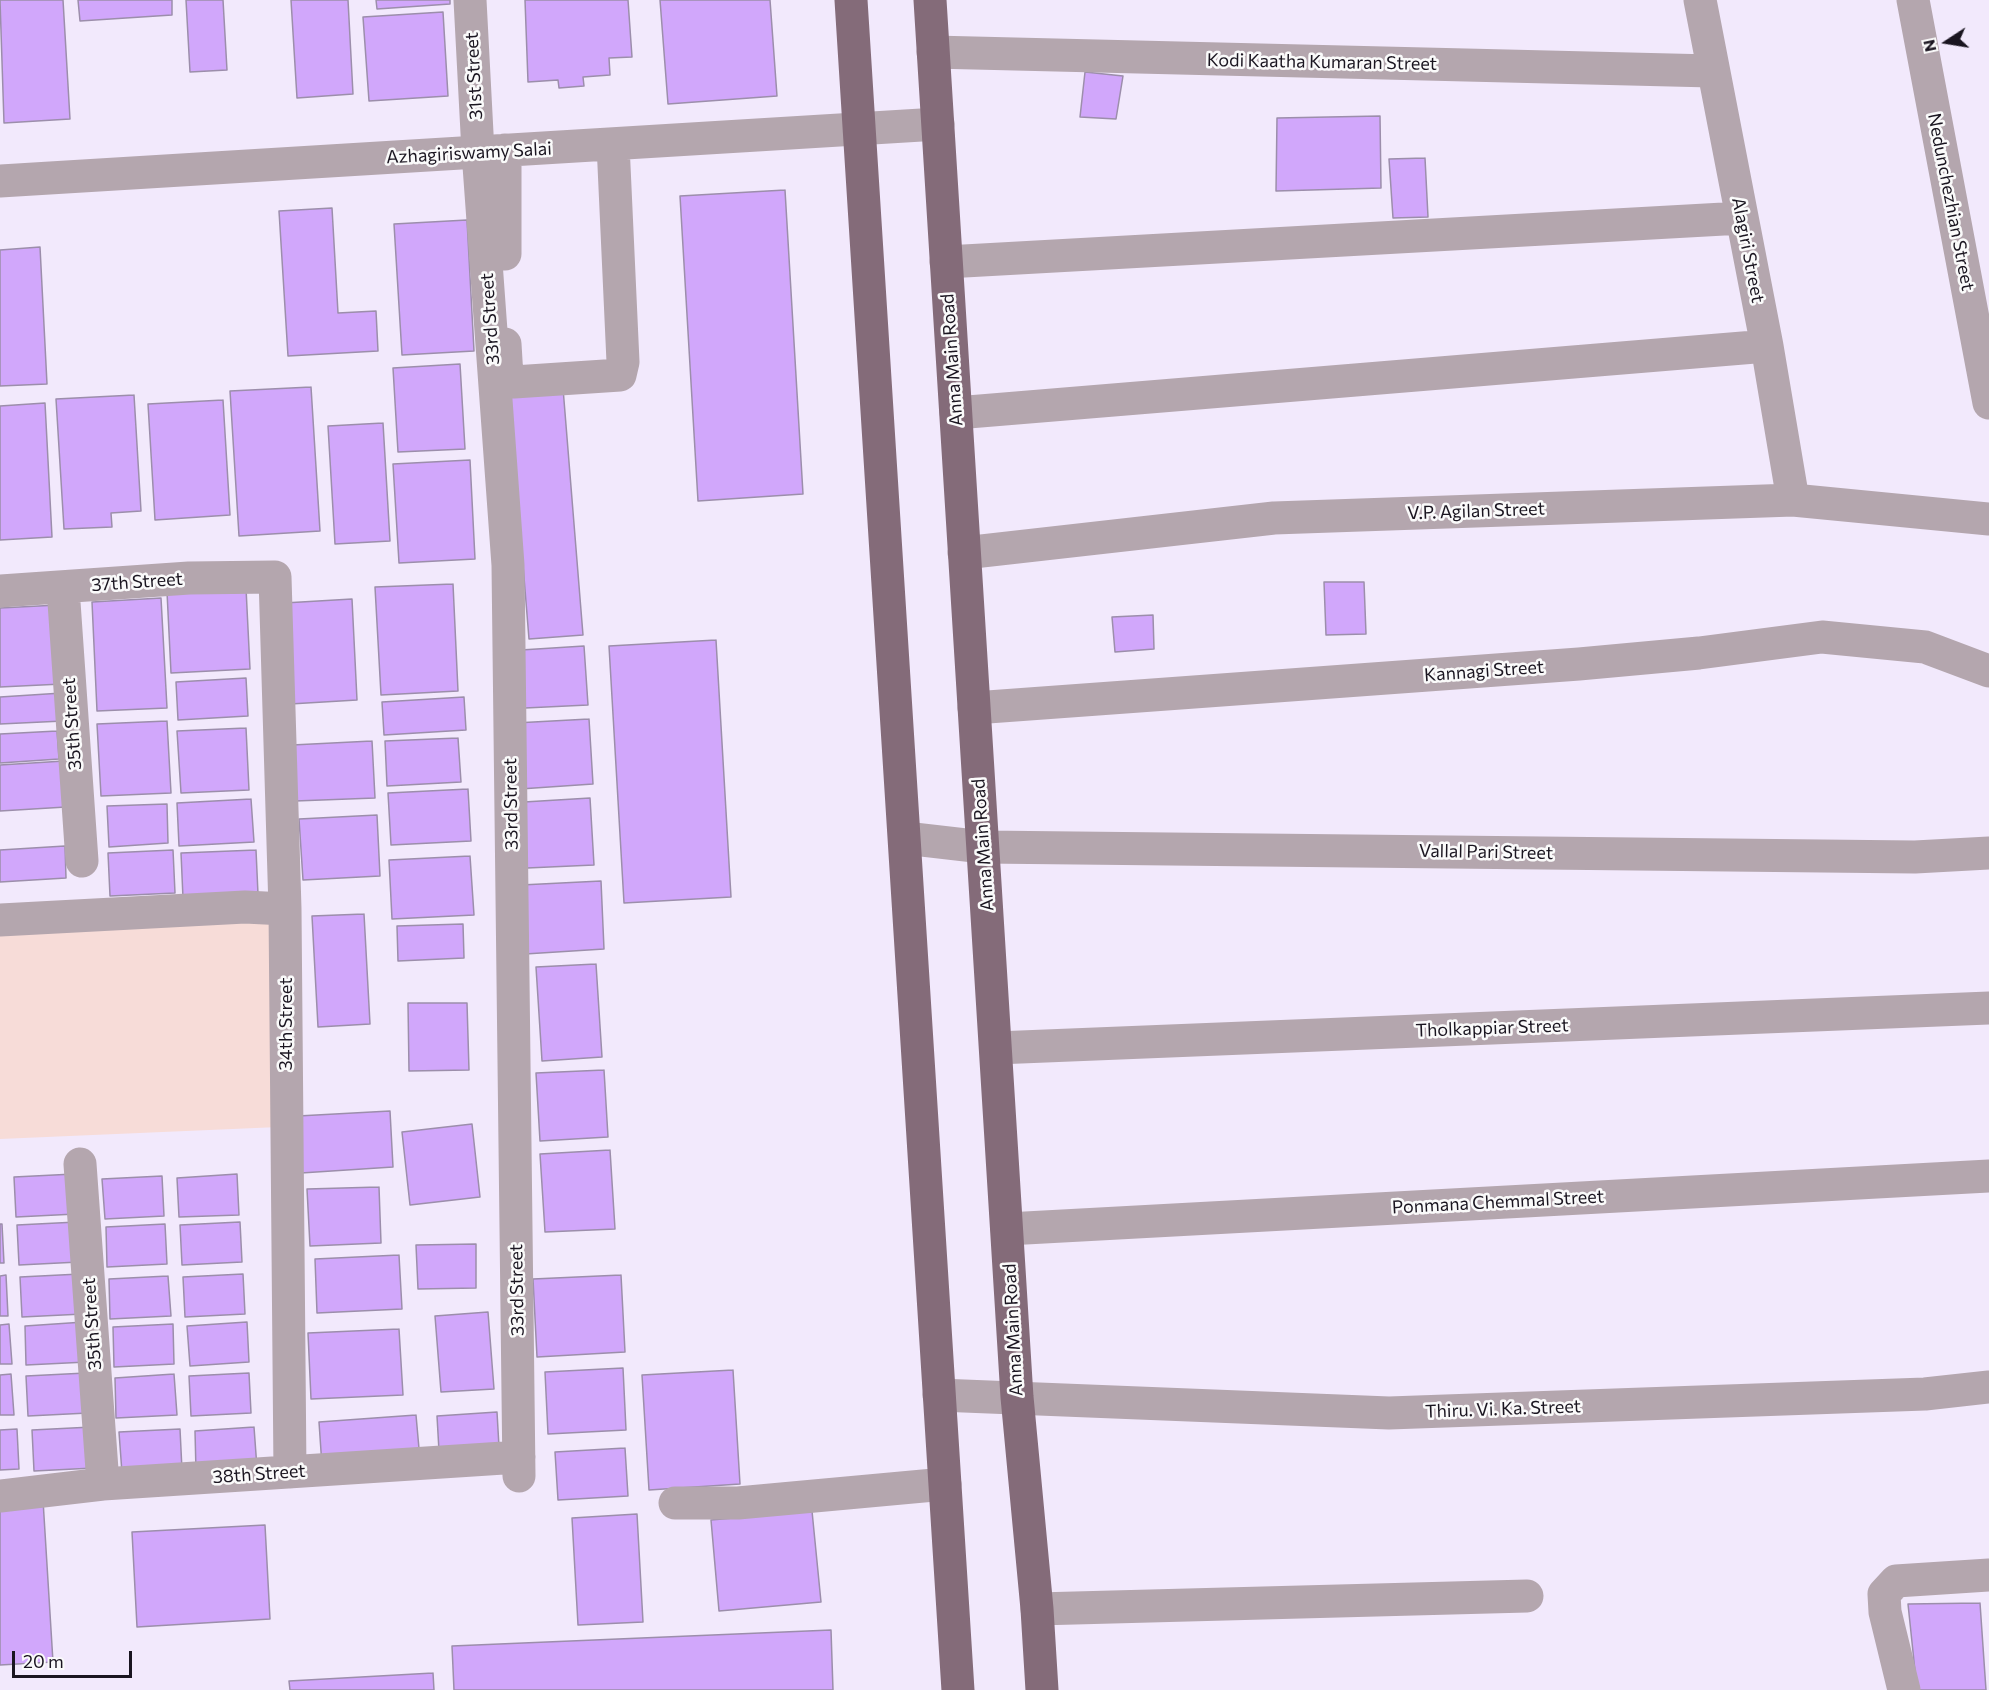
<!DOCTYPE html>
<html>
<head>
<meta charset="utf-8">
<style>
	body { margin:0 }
	#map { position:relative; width:1989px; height:1690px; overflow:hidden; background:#f2e9fc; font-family:Commissioner,sans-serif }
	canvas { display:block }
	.north { position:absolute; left:1917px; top:12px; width:60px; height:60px; -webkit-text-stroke:4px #fafafa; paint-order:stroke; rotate:258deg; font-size:16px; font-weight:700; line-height:24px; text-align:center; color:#1a1520 }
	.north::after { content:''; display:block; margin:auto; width:21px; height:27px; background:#1a1520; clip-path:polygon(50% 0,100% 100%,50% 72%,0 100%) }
	.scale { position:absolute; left:12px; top:1651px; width:120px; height:27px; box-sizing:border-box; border:3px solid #1a1520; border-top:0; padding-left:8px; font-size:18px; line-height:21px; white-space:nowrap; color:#1a1520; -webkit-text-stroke:4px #fafafa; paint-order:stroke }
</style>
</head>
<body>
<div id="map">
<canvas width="1989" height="1690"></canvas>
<div class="north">N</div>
<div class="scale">20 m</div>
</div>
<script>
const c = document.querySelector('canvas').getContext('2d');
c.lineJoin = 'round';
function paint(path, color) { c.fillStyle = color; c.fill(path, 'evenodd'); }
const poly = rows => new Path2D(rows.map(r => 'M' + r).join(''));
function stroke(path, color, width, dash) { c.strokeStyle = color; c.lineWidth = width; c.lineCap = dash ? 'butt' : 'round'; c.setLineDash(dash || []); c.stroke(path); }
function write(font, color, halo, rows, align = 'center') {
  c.font = font + ' Commissioner,sans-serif'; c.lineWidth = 5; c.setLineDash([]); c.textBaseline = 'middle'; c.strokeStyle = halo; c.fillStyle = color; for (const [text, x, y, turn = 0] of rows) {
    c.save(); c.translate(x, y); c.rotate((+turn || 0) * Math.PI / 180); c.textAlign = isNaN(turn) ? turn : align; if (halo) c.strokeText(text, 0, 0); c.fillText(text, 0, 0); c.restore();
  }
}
paint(poly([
	[271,918,279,1127,0,1139,0,930]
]), '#f7dcd8');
const building = poly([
	[0,0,63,0,70,119,4,123,0,0],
	[78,0,172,0,172,15,80,21,78,0],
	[186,0,223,0,227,70,190,72,186,0],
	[291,0,348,0,353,94,297,98,291,0],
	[376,0,450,0,450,4,377,9,376,0],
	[525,0,628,0,632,57,609,58,610,75,583,77,584,86,559,88,558,80,528,82,525,0],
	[660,0,770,0,777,96,668,104,660,0],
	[443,12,448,96,369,101,363,17,443,12],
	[1085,72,1123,76,1116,119,1080,117,1085,72],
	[1380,116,1381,188,1276,191,1277,118,1380,116],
	[1425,158,1428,217,1393,218,1389,159,1425,158],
	[785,190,803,494,698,501,680,196,785,190],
	[332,208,338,313,376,311,378,351,288,356,279,211,332,208],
	[467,220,474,351,402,355,394,224,467,220],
	[40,247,47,384,0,386,0,250,40,247],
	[460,364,465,449,398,452,393,368,460,364],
	[311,387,320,531,239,536,230,391,311,387],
	[563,388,583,635,529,639,509,392,563,388],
	[134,395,141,511,111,513,112,527,64,529,56,399,134,395],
	[223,400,230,515,155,520,148,404,223,400],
	[45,403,52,537,0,540,0,406,45,403],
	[383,423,390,541,335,544,328,426,383,423],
	[470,460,475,559,399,563,393,464,470,460],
	[1324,582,1364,582,1366,634,1326,635,1324,582],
	[453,584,458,691,381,695,375,587,453,584],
	[246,588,250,669,171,673,167,592,246,588],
	[161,598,167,708,97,711,92,602,161,598],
	[352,599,357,700,290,704,284,603,352,599],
	[58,605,62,684,0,687,0,608,58,605],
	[1153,615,1154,649,1115,652,1112,617,1153,615],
	[716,640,731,897,624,903,609,646,716,640],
	[584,646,588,705,525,708,521,650,584,646],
	[246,678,248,716,178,720,176,682,246,678],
	[62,693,63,721,0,724,0,697,62,693],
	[464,697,466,730,384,735,382,702,464,697],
	[589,719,593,784,520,789,515,723,589,719],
	[167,721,171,793,101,796,97,724,167,721],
	[246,728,249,790,181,793,177,731,246,728],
	[57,731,59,759,0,763,0,734,57,731],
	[458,738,461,782,387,786,385,741,458,738],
	[372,741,375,798,295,801,292,745,372,741],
	[64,761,66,807,0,811,0,765,64,761],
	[468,789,471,841,391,845,388,793,468,789],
	[590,798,594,865,527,868,524,802,590,798],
	[251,799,254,842,179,846,177,803,251,799],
	[167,804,168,843,109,847,107,806,167,804],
	[377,815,380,876,303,880,299,819,377,815],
	[65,846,66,878,0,882,0,850,65,846],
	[173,850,175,893,110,896,108,853,173,850],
	[256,850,258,894,183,898,181,853,256,850],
	[470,856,474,915,392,919,389,860,470,856],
	[601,881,604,949,525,954,521,885,601,881],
	[364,914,370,1024,318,1027,312,916,364,914],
	[463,924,464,958,398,961,397,926,463,924],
	[596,964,602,1057,542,1061,536,967,596,964],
	[408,1003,467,1003,469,1070,409,1071,408,1003],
	[604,1070,608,1137,540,1141,536,1073,604,1070],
	[390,1111,393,1167,301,1173,298,1116,390,1111],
	[472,1124,480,1197,410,1205,402,1132,472,1124],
	[610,1150,615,1229,545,1232,540,1154,610,1150],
	[74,1174,76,1214,16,1217,14,1177,74,1174],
	[237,1174,239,1215,179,1217,177,1178,237,1174],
	[162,1176,164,1216,105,1219,102,1179,162,1176],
	[379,1187,381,1243,310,1246,307,1189,379,1187],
	[77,1222,79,1262,19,1265,17,1225,77,1222],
	[240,1222,242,1262,182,1265,180,1225,240,1222],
	[0,1224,2,1224,4,1263,0,1263,0,1224],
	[165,1224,167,1264,107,1267,106,1227,165,1224],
	[476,1244,476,1288,418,1289,416,1245,476,1244],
	[399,1255,402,1309,317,1313,315,1259,399,1255],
	[80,1274,83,1314,22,1317,20,1277,80,1274],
	[243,1274,245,1314,185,1317,183,1277,243,1274],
	[6,1275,8,1316,0,1316,0,1276,6,1275],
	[621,1275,625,1352,537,1357,533,1279,621,1275],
	[168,1276,171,1316,110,1319,109,1279,168,1276],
	[488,1312,494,1389,441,1392,435,1316,488,1312],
	[84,1322,87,1362,26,1365,25,1326,84,1322],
	[247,1322,249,1362,190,1366,187,1326,247,1322],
	[9,1324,12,1364,0,1364,0,1325,9,1324],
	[173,1324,174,1364,114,1367,113,1327,173,1324],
	[399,1329,403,1395,311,1399,308,1333,399,1329],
	[623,1368,626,1430,548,1434,545,1372,623,1368],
	[733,1370,740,1484,649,1490,642,1375,733,1370],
	[86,1373,88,1413,28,1416,26,1376,86,1373],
	[249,1373,251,1413,191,1416,189,1376,249,1373],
	[11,1374,14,1415,0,1415,0,1375,11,1374],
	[174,1374,177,1415,116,1418,115,1378,174,1374],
	[497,1412,499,1447,439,1451,437,1416,497,1412],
	[416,1415,420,1460,322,1466,319,1422,416,1415],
	[92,1427,94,1468,34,1471,32,1430,92,1427],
	[254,1427,257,1468,196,1471,195,1431,254,1427],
	[17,1429,19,1469,0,1470,0,1430,17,1429],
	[180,1429,182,1470,122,1473,119,1432,180,1429],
	[625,1448,628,1496,558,1500,555,1452,625,1448],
	[43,1500,53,1662,0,1665,0,1503,43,1500],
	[812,1511,821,1602,719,1611,711,1520,812,1511],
	[637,1514,643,1622,578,1625,572,1518,637,1514],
	[265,1525,270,1619,137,1627,132,1532,265,1525],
	[1980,1603,1986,1690,1917,1690,1908,1604,1980,1603],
	[831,1630,833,1690,454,1690,452,1646,831,1630],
	[433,1673,434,1690,290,1690,289,1681,433,1673]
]);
paint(building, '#d1a7fb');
stroke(building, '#9c8eab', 1.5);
stroke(poly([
	[470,0,478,152,508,565,519,1476],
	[1700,0,1767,346,1793,500],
	[1913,0,1989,403],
	[933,52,1712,71],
	[505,150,505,254],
	[0,181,938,124],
	[946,262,1742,218],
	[505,344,507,377,514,382,620,375,623,362,613,144],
	[956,413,1767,346],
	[964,553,1274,518,1793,500,1989,519],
	[63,588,82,861],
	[0,591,189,578,275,577,285,909,290,1472],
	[974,708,1579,664,1699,653,1822,637,1925,647,1989,671],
	[905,838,983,847,1915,857,1989,853],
	[0,920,245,907,285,909],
	[996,1048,1989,1008],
	[80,1164,103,1484],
	[1007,1229,1989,1176],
	[939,1395,1389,1413,1925,1394,1989,1387],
	[0,1496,103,1484,519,1457],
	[675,1503,738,1503,945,1484],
	[1037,1609,1527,1596],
	[1904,1690,1885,1612,1884,1594,1896,1581,1989,1575]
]), '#b4a6ae', 33);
stroke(poly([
	[851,0,958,1690],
	[930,0,1017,1397,1037,1609,1042,1690]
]), '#846b79', 33);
write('18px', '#1a1520', '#fafafa', [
	["Kodi Kaatha Kumaran Street",1322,62,1],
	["31st Street",474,76,-93],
	["Azhagiriswamy Salai",469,153,-3],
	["Nedunchezhian Street",1951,202,79],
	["Alagiri Street",1748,250,79],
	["33rd Street",490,319,-94],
	["Anna Main Road",952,360,-94],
	["V.P. Agilan Street",1476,511,-2],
	["37th Street",137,582,-4],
	["Kannagi Street",1484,671,-4],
	["35th Street",72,724,-94],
	["33rd Street",511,804,-91],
	["Anna Main Road",983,845,-94],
	["Vallal Pari Street",1486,852,1],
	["34th Street",286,1024,-90],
	["Tholkappiar Street",1492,1028,-2],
	["Ponmana Chemmal Street",1498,1202,-3],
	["33rd Street",517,1290,-91],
	["35th Street",92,1324,-94],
	["Anna Main Road",1013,1330,-93],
	["Thiru. Vi. Ka. Street",1503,1409,-2],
	["38th Street",259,1474,-4]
]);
</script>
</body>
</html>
